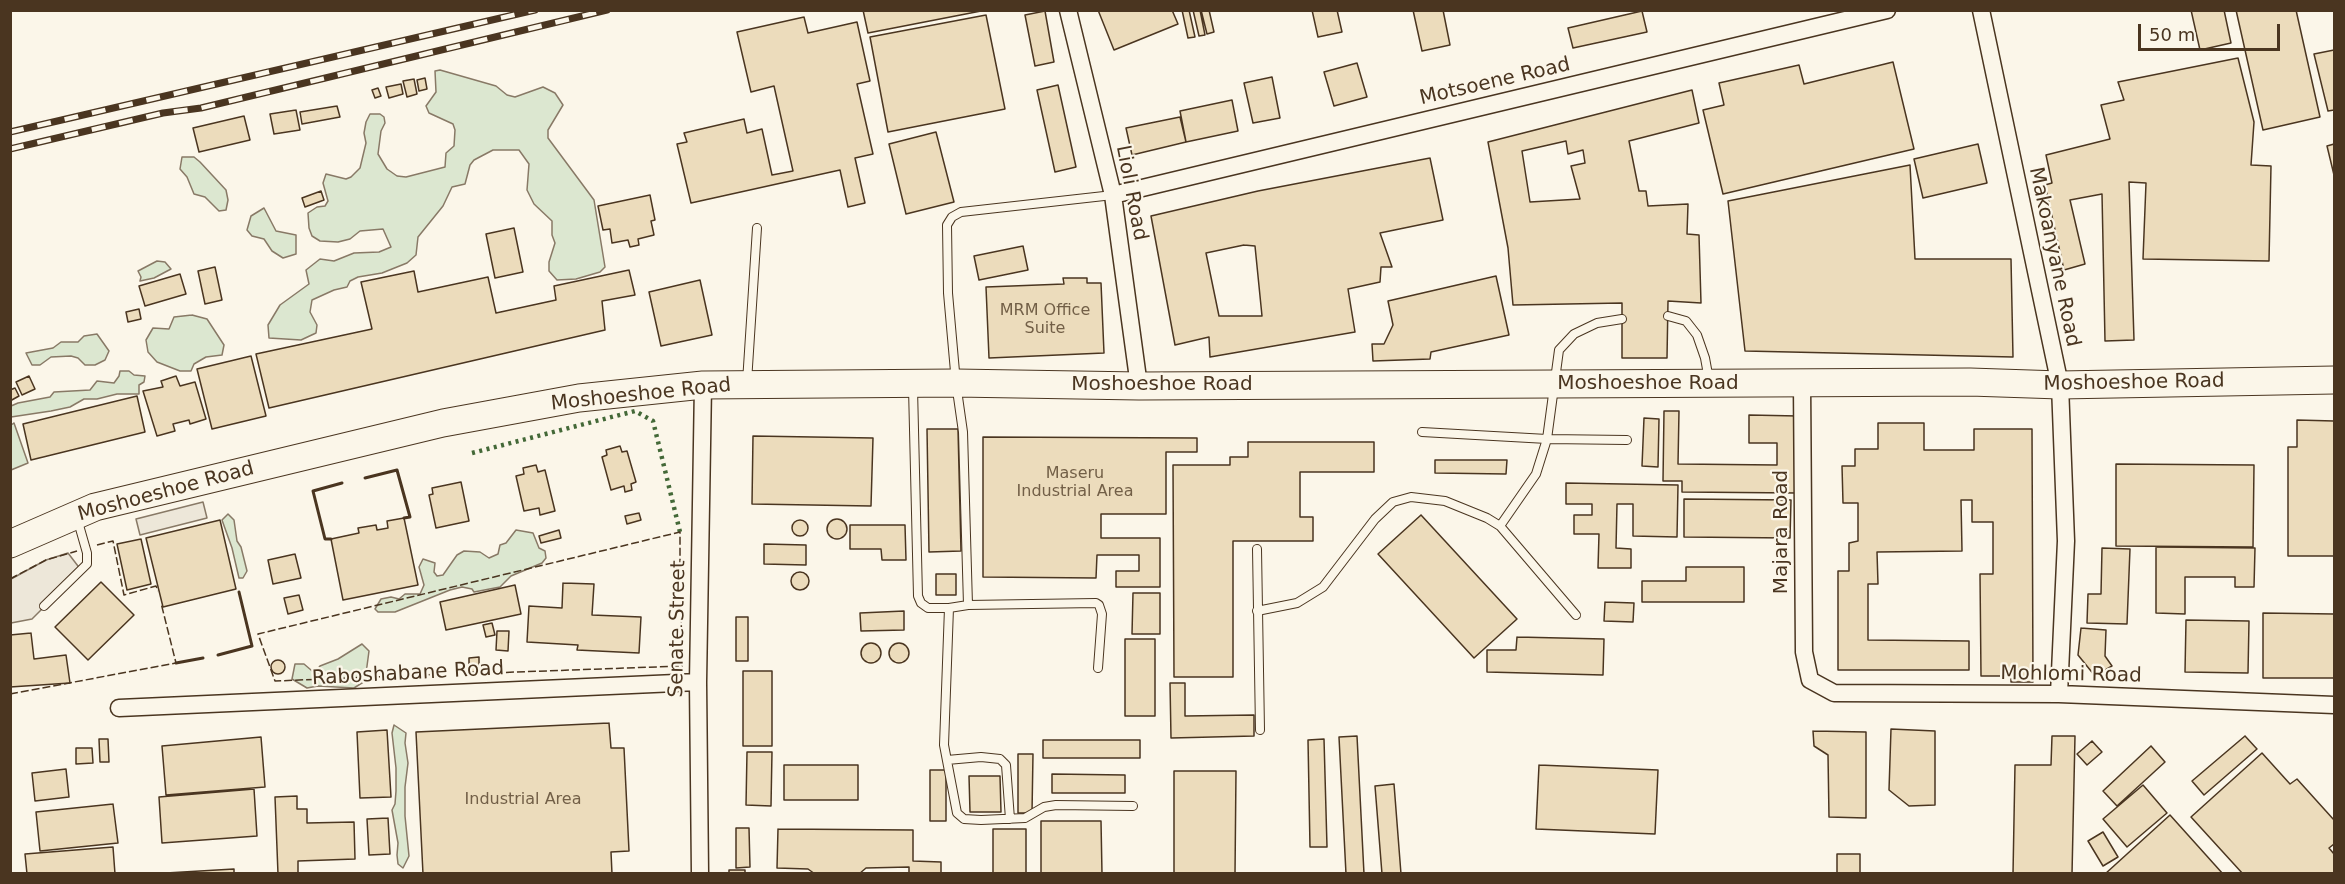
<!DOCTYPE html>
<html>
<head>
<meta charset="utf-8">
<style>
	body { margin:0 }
	#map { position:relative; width:2345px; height:884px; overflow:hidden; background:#fbf6e9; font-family:"DejaVu Sans",sans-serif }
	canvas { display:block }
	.frame { position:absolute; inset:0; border:12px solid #4a3520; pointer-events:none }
	.scale { position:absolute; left:2138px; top:24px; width:142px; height:27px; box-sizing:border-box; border:3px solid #4a3520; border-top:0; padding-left:8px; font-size:18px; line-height:21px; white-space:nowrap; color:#4a3520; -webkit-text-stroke:4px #fbf6e9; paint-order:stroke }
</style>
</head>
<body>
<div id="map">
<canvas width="2345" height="884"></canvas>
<div class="frame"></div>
<div class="scale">50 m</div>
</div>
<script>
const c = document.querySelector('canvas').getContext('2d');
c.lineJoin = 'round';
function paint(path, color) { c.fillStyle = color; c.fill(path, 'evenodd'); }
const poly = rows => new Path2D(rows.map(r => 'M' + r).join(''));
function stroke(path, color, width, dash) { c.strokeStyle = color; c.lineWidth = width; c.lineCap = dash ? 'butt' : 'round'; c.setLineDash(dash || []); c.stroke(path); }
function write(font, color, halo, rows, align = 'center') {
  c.font = font + ' "DejaVu Sans",sans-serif'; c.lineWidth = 4.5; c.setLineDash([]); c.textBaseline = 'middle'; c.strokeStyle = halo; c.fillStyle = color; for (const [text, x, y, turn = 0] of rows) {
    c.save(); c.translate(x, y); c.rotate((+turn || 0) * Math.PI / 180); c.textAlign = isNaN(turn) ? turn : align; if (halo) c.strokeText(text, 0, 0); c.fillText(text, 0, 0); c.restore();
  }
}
const green = poly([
	[440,70,496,86,507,95,515,97,543,87,555,93,563,105,548,130,548,138,594,200,605,267,600,272,576,279,557,280,549,271,549,262,555,243,552,235,552,221,534,204,527,190,529,164,519,150,493,150,474,160,470,165,465,184,452,187,443,206,418,237,416,255,407,263,382,273,358,277,350,281,347,287,334,290,312,300,310,312,317,325,316,333,301,340,269,338,268,325,280,305,309,284,306,270,320,259,334,261,354,253,379,252,391,247,383,229,360,231,350,239,338,242,320,241,312,236,309,228,308,213,317,207,325,206,328,201,323,183,326,174,346,179,351,177,360,168,366,143,364,133,366,122,370,114,380,114,384,117,385,123,381,131,378,154,387,169,397,176,406,177,445,167,446,153,454,146,455,130,453,124,429,113,426,106,436,92,435,71,440,70],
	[182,157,194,157,200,162,226,190,228,200,226,210,219,211,205,197,194,194,187,177,180,169,182,157],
	[264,208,276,231,296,235,296,254,283,258,272,251,264,239,252,236,247,230,251,216,264,208],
	[157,261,165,262,171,269,154,278,140,281,141,277,138,271,157,261],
	[192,315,207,319,224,345,222,355,206,357,194,364,191,371,180,371,157,362,148,352,146,340,153,328,169,329,174,317,192,315],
	[97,334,109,351,105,360,95,365,85,365,78,358,71,356,51,357,40,365,32,365,26,353,53,348,61,342,78,342,84,336,97,334],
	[120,371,129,371,134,375,145,376,144,382,139,385,139,394,117,394,97,399,84,399,70,407,51,411,11,417,11,406,18,403,50,397,54,392,90,390,97,381,114,383,119,376,120,371],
	[14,423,28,463,11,470,11,425,14,423],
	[228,514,234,520,237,541,241,547,247,571,243,578,239,578,232,548,222,520,228,514],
	[516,530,533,533,539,548,545,551,546,558,542,563,511,576,500,587,474,592,472,589,462,587,450,590,395,612,378,612,375,609,381,599,391,597,399,599,405,594,420,594,424,585,419,567,423,559,435,563,434,572,437,576,443,575,457,555,464,551,480,552,489,558,498,554,500,545,506,543,516,530],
	[362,644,369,651,365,681,354,688,318,686,307,688,292,679,295,664,304,664,318,676,317,670,320,666,338,659,362,644],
	[394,725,406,733,405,743,408,763,405,787,405,816,409,856,403,868,398,864,397,855,398,843,392,810,395,804,396,791,396,768,392,733,394,725]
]);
paint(green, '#dce7d0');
stroke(green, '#887966', 1.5);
const parking = poly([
	[203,502,207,518,140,535,136,519,203,502],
	[68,553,81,570,32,619,11,623,11,579,46,560,68,553]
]);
paint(parking, '#ede7d9');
stroke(parking, '#887966', 1.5);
const building = poly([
	[863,10,981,10,981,11,868,33,863,10],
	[1098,10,1172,10,1178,24,1114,50,1098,10],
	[1182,10,1189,10,1195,37,1188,38,1182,10],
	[1193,10,1200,10,1205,35,1199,36,1193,10],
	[1201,10,1209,10,1214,32,1207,34,1201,10],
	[1312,10,1337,10,1342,32,1318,37,1312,10],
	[1413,10,1443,10,1450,45,1422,51,1413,10],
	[2191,10,2224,10,2231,43,2200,50,2191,10],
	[2236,10,2296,10,2320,117,2263,130,2236,10],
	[1045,11,1054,62,1035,66,1025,15,1045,11],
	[1642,11,1647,32,1573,48,1568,28,1642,11],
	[986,15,1005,109,888,132,870,37,986,15],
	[804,17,808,33,857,22,870,81,857,84,873,154,855,158,865,203,848,207,840,170,691,203,677,144,687,142,684,133,744,119,747,133,762,129,772,175,793,171,774,86,751,92,737,32,804,17],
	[2334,50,2334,110,2328,111,2314,54,2334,50],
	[2238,58,2254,122,2251,165,2271,166,2269,261,2143,259,2146,183,2129,182,2134,340,2105,341,2102,194,2070,200,2085,264,2064,270,2045,185,2052,183,2046,155,2110,139,2101,105,2124,100,2118,82,2238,58],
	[1893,62,1914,149,1723,194,1703,110,1724,105,1719,83,1799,65,1804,84,1893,62],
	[1357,63,1367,97,1334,106,1324,72,1357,63],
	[1272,77,1280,118,1253,123,1244,83,1272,77],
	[425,78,427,89,419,91,417,80,425,78],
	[414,79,417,94,407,97,403,81,414,79],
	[401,84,403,94,389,98,386,87,401,84],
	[1058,85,1076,167,1055,172,1037,90,1058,85],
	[378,88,381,96,375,98,372,90,378,88],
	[1692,90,1699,123,1629,141,1639,191,1646,191,1648,206,1688,204,1687,234,1699,235,1701,303,1668,301,1667,358,1622,358,1622,303,1513,305,1508,248,1488,142,1692,90],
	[1566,141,1568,154,1583,150,1585,163,1571,166,1580,199,1530,202,1522,151,1566,141],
	[1232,100,1238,131,1186,142,1180,111,1232,100],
	[337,106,340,117,302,124,300,112,337,106],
	[296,110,300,130,274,134,270,114,296,110],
	[244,116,250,140,199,152,193,128,244,116],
	[1180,117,1186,142,1132,155,1126,128,1180,117],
	[936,132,954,202,906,214,889,144,936,132],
	[1978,144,1987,183,1923,198,1914,159,1978,144],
	[2334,144,2334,175,2327,146,2334,144],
	[1430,158,1443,220,1380,233,1392,267,1381,267,1380,282,1348,289,1355,332,1210,357,1209,337,1175,345,1151,216,1258,191,1430,158],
	[1244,245,1255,246,1262,316,1219,316,1206,253,1244,245],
	[1910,165,1915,259,2011,259,2013,357,1745,351,1728,201,1910,165],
	[321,191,324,200,305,207,302,198,321,191],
	[650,195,655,220,651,221,654,235,638,239,639,245,630,247,628,240,612,243,610,229,603,230,598,206,650,195],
	[514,228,523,272,495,278,486,234,514,228],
	[1023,246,1028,270,979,280,974,256,1023,246],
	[215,267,222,300,205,304,198,271,215,267],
	[629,270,635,295,602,301,605,330,269,408,256,354,372,329,361,282,414,271,418,292,488,277,496,313,556,300,554,286,629,270],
	[180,274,186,294,145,306,139,286,180,274],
	[1496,276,1509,335,1431,352,1430,359,1373,361,1372,344,1384,344,1393,325,1388,301,1496,276],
	[1063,278,1087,278,1087,283,1101,283,1104,353,989,358,986,287,1064,284,1063,278],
	[700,280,712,335,661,346,649,292,700,280],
	[139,309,141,319,128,322,126,312,139,309],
	[251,356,266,416,212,429,197,369,251,356],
	[29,376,35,389,22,395,16,382,29,376],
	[176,376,180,386,195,382,206,419,190,424,189,420,173,424,175,431,157,436,143,391,163,387,161,381,176,376],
	[15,388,19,396,10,401,10,390,15,388],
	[137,396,145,432,31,460,23,424,137,396],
	[1664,411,1679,411,1678,464,1777,465,1777,443,1749,443,1749,415,1798,416,1797,493,1682,492,1682,481,1663,481,1664,411],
	[1644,418,1659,419,1658,467,1642,466,1644,418],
	[2297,420,2334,421,2334,556,2288,556,2288,447,2297,447,2297,420],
	[1878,423,1924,423,1924,450,1974,450,1974,429,2032,429,2033,682,2011,682,2011,676,1981,676,1980,574,1993,574,1993,522,1972,522,1972,500,1961,500,1962,551,1877,552,1878,584,1868,584,1868,640,1969,641,1969,670,1838,670,1838,571,1849,571,1849,543,1858,541,1858,503,1843,503,1842,466,1855,466,1855,449,1878,449,1878,423],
	[927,429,958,429,961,551,929,552,927,429],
	[753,436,873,438,871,506,752,504,753,436],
	[983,437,1197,438,1197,452,1166,452,1166,514,1101,514,1101,538,1160,538,1160,587,1116,587,1116,571,1139,571,1139,555,1097,555,1096,578,983,577,983,437],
	[1248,442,1374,442,1374,472,1300,472,1300,517,1313,517,1313,541,1233,541,1233,677,1174,677,1173,465,1230,465,1230,457,1248,457,1248,442],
	[620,446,622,452,627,451,636,482,631,484,632,490,625,492,624,486,611,490,602,457,607,455,606,450,620,446],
	[1435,460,1507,460,1506,474,1435,473,1435,460],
	[2116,464,2254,465,2253,547,2116,546,2116,464],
	[536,465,538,472,545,470,555,511,540,515,539,508,524,511,516,476,524,474,523,468,536,465],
	[461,482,469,521,436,528,429,495,433,494,432,488,461,482],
	[1566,483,1678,485,1677,537,1633,536,1633,504,1617,504,1616,548,1631,549,1631,568,1598,568,1599,534,1574,534,1574,515,1592,515,1592,504,1566,504,1566,483],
	[1684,499,1791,500,1790,538,1684,537,1684,499],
	[639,513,641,520,627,524,625,516,639,513],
	[1421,515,1517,619,1474,658,1378,554,1421,515],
	[404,518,418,585,343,600,331,539,359,533,358,528,376,525,377,530,388,528,387,521,404,518],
	'827 529a10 10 0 1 1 20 0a10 10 0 1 1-20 0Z',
	'792 528a8 8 0 1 1 16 0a8 8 0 1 1-16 0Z',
	[220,520,236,589,163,607,146,538,220,520],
	[850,525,905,525,906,560,882,560,881,549,850,549,850,525],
	[559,530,561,538,541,543,539,536,559,530],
	[141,539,151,584,127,590,117,544,141,539],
	[764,544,806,545,806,565,764,564,764,544],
	[2156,547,2255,548,2254,587,2235,587,2235,577,2185,577,2185,614,2156,613,2156,547],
	[2102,548,2130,549,2127,624,2087,623,2088,594,2101,594,2102,548],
	[295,554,301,578,273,584,268,560,295,554],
	[1686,567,1744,567,1744,602,1642,602,1642,581,1686,581,1686,567],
	'791 581a9 9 0 1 1 18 0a9 9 0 1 1-18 0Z',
	[936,574,956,574,956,595,936,595,936,574],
	[101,582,134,615,88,660,55,627,101,582],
	[563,583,594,584,592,615,641,617,639,653,577,650,578,645,527,642,529,606,562,608,563,583],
	[515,585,521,614,446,630,440,602,515,585],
	[1133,593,1160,593,1160,634,1132,634,1133,593],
	[299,595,303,610,288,614,284,598,299,595],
	[1605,602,1634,603,1633,622,1604,621,1605,602],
	[904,611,904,630,861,631,860,613,904,611],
	[2263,613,2334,614,2334,678,2263,678,2263,613],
	[736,617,748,617,748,661,736,661,736,617],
	[2186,620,2249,621,2248,673,2185,672,2186,620],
	[492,623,495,635,486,637,483,625,492,623],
	[2081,628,2106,630,2105,656,2112,666,2095,676,2078,655,2081,628],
	[497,631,509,631,508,651,496,650,497,631],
	[31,633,34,659,66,655,70,683,10,687,10,635,31,633],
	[1517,637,1604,639,1603,675,1487,672,1487,650,1516,650,1517,637],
	[1125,639,1155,639,1155,716,1125,716,1125,639],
	'861 653a10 10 0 1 1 20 0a10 10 0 1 1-20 0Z',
	'889 653a10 10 0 1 1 20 0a10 10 0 1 1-20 0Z',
	[479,657,479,672,469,672,469,658,479,657],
	'271 667a7 7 0 1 1 14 0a7 7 0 1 1-14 0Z',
	[743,671,772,671,772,746,743,746,743,671],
	[1170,683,1185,683,1185,716,1254,715,1254,736,1171,738,1170,683],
	[609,723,611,748,624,748,629,851,611,852,612,874,423,874,416,732,609,723],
	[1891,729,1935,731,1935,805,1909,806,1889,790,1891,729],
	[387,730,391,797,360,798,357,732,387,730],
	[1813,731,1866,732,1866,818,1829,817,1828,755,1814,746,1813,731],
	[1357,736,1364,874,1346,874,1339,737,1357,736],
	[2052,736,2075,736,2072,874,2013,874,2015,765,2051,765,2052,736],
	[2245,736,2257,749,2204,795,2192,781,2245,736],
	[261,737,265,787,166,795,162,746,261,737],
	[99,739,108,739,109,762,100,762,99,739],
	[1324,739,1327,847,1310,847,1308,740,1324,739],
	[1043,740,1140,740,1140,758,1043,758,1043,740],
	[2092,741,2102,752,2087,765,2077,754,2092,741],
	[2151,746,2165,762,2117,806,2103,791,2151,746],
	[76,748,92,748,93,763,76,764,76,748],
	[747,752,772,752,771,806,746,805,747,752],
	[2262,753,2290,784,2297,779,2334,820,2334,844,2329,848,2334,854,2334,874,2243,874,2191,817,2262,753],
	[1018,754,1033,754,1032,813,1018,813,1018,754],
	[784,765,858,765,858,800,784,800,784,765],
	[1539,765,1658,770,1655,834,1536,829,1539,765],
	[66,769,69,797,35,801,32,773,66,769],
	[930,770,946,770,946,821,930,821,930,770],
	[1174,771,1236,771,1235,874,1174,874,1174,771],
	[1052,774,1125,775,1125,793,1052,793,1052,774],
	[969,776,1000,776,1001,812,970,812,969,776],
	[1394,784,1401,874,1382,874,1375,786,1394,784],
	[2143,785,2167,813,2127,847,2103,819,2143,785],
	[254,789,257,836,162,843,159,797,254,789],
	[297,796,297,809,307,809,307,823,354,822,355,859,298,861,298,874,278,874,275,797,297,796],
	[113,804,118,843,40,851,36,812,113,804],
	[2170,815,2223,874,2105,874,2170,815],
	[388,818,390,854,369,855,367,819,388,818],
	[1041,821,1101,821,1102,874,1041,874,1041,821],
	[736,828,749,828,750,867,736,868,736,828],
	[778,829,913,830,913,861,941,862,941,874,909,874,909,867,866,868,859,874,815,874,808,869,777,868,778,829],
	[993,829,1026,829,1026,874,993,874,993,829],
	[2103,832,2118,857,2103,866,2088,841,2103,832],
	[113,847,115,874,27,874,25,854,113,847],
	[1837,854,1860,854,1860,874,1837,874,1837,854],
	[234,869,234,874,166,873,234,869],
	[729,870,745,870,745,874,729,874,729,870]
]);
paint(building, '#ecdcbc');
stroke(building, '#4a3520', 1.5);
const lane = poly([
	[1668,316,1686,321,1697,335,1705,358,1709,380],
	[747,382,757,228],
	[913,388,918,596,921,603,928,608,949,608,968,605,1096,603,1099,605,1102,614,1098,668],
	[1422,432,1547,439,1627,440],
	[1500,526,1536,474,1547,439,1559,350,1574,334,1597,323,1622,319],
	[1257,549,1260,730],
	[968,605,963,432,956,383,948,293,947,225,952,217,961,212,1113,195],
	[44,606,87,564,87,553,77,518],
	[949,608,944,745,957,813,964,819,981,820,1025,818,1044,807,1056,805,1133,806],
	[1257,611,1297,603,1323,587,1375,519,1393,502,1411,497,1445,501,1487,518,1500,526,1576,615],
	[947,760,981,757,1000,759,1006,765,1010,819]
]);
const street = poly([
	[1068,10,1113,195,1139,386],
	[1981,10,2060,385,2066,541,2059,694],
	[1113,195,1887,10],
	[1802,383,1804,652,1810,680,1834,693,2059,694,2334,705],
	[119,708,698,682],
	[700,874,698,682,703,385]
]);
const primary = poly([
	[10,544,95,507,443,423,579,398,703,385,956,383,1139,386,1970,382,2060,385,2334,380]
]);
stroke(lane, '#4a3520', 10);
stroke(street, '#4a3520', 19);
stroke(primary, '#4a3520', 29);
stroke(lane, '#fbf6e9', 8);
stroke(street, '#fbf6e9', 16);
stroke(primary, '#fbf6e9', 27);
const rail = poly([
	[10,132,535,10],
	[10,149,163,113,201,108,607,10]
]);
stroke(rail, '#4a3520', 7);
stroke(rail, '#fbf6e9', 4.5, [14]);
stroke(poly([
	[472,453,635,411,653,421,680,532]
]), '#436837', 4.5, [3, 4.5]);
stroke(poly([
	[97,545,113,541,124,595,156,586,158,591],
	[10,579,46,560,77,551],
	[446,674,275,681,258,634,680,532,680,584],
	[462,674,682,666,681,607],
	[10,694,176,663,161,603]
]), '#4a3520', 1.5, [8, 3]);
stroke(poly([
	[365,478,397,470,410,517,404,518],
	[331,539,325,539,313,491,342,483],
	[218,655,252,646,239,592],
	[176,663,203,658]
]), '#4a3520', 3);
write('16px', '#725f47', null, [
	["MRM Office",1045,311],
	["Suite",1045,329],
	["Maseru",1075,474],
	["Industrial Area",1075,492],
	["Industrial Area",523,800]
]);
write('20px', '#4a3520', '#fbf6e9', [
	["Motsoene Road",1495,82,-13],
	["Lioli Road",1131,193,79],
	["Makoanyane Road",2054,257,78],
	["Moshoeshoe Road",2134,383,-1],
	["Moshoeshoe Road",1648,384],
	["Moshoeshoe Road",1162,385],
	["Moshoeshoe Road",641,395,-6],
	["Moshoeshoe Road",166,492,-15],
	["Majara Road",1782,532,-90],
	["Senate Street",678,629,-89],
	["Raboshabane Road",408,674,-3],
	["Mohlomi Road",2071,675,1]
]);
</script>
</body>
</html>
